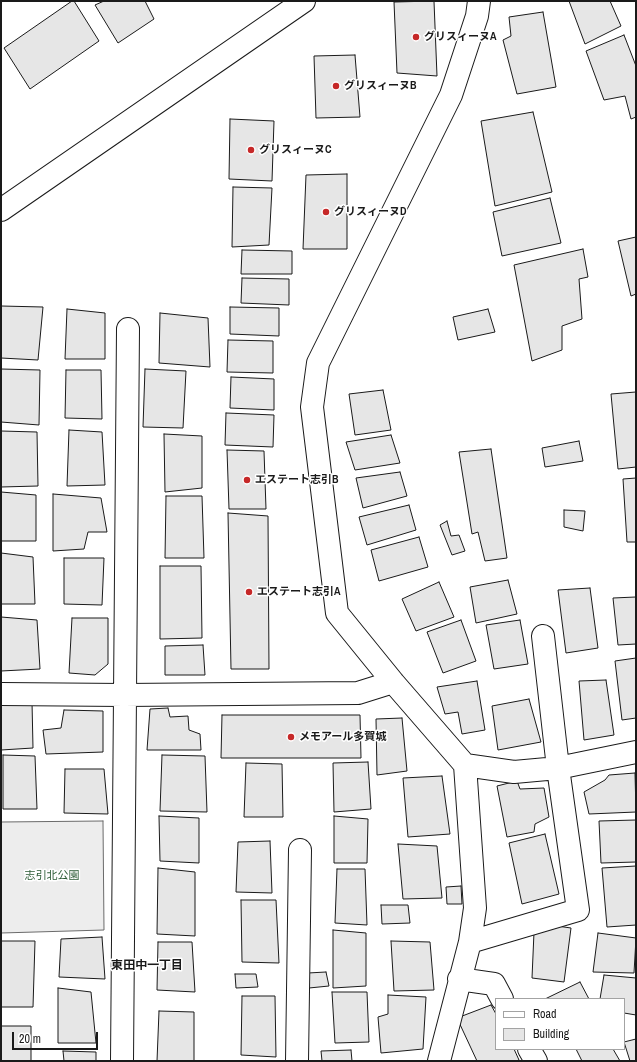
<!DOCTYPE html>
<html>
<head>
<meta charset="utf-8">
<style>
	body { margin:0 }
	#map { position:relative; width:637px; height:1062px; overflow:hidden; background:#fff; font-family:"Archivo Narrow",sans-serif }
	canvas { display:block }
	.frame { position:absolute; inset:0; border:2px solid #1a1a1a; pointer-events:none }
	.legend { position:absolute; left:495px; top:998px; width:130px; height:52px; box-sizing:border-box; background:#fff; border:1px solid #a3a3a3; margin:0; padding:5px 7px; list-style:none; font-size:12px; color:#1a1a1a }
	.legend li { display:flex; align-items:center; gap:8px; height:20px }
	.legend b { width:20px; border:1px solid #a3a3a3 }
	.scale { position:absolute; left:12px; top:1032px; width:86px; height:18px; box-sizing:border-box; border:2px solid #1a1a1a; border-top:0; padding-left:5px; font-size:12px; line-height:14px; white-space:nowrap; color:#1a1a1a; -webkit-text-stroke:3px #fff; paint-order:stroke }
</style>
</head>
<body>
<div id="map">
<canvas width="637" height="1062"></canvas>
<div class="frame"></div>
<ul class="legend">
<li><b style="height:5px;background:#fff"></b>Road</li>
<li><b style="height:11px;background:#e6e6e6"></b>Building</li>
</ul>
<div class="scale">20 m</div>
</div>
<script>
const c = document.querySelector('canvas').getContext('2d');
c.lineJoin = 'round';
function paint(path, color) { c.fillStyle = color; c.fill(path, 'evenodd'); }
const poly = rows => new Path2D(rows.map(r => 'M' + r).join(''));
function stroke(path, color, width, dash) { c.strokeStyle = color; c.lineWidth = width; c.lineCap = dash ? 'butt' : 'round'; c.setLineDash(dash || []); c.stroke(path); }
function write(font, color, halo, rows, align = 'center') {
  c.font = font + ' "Archivo Narrow","Noto Sans JP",sans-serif'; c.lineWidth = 3; c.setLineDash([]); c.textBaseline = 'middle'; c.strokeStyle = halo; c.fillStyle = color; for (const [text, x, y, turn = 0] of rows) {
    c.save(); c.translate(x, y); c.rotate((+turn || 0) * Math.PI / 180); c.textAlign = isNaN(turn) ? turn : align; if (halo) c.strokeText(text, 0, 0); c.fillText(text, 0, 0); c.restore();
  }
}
const built = poly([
	[103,821,104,930,1,933,1,822,103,821]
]);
paint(built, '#ededed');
stroke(built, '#6a6a6a', 1);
const building = poly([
	[72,1,74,1,99,41,30,89,4,48,72,1],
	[104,1,145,1,154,19,118,43,95,5,104,1],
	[434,1,437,76,397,73,394,2,434,1],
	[569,1,610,1,621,26,585,44,569,1],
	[543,12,556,87,517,94,503,40,511,36,509,17,543,12],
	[624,35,636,66,636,117,631,119,625,96,604,100,586,51,624,35],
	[355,55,360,117,316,118,314,56,355,55],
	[533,112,552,192,495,206,481,121,533,112],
	[230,119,274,121,272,181,229,179,230,119],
	[347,174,347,249,303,249,306,175,347,174],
	[233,187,272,188,269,245,232,247,233,187],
	[550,198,561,243,502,256,493,212,550,198],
	[636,237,636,294,631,296,618,241,636,237],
	[583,249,588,277,579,279,582,319,562,326,562,350,532,361,514,265,583,249],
	[242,250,292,251,292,274,241,274,242,250],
	[242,278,289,279,289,305,241,303,242,278],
	[1,306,43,307,38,360,1,358,1,306],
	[230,307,279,308,279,336,230,334,230,307],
	[67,309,105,313,105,359,65,359,67,309],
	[488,309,495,332,458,340,453,317,488,309],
	[160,313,208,318,210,367,159,363,160,313],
	[228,340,273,341,273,373,227,372,228,340],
	[1,369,40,370,39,425,1,422,1,369],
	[145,369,186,371,183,428,143,427,145,369],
	[66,370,101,370,102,419,65,418,66,370],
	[231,377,274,379,274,410,230,408,231,377],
	[383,390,391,430,355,435,349,394,383,390],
	[636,392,636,467,618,469,611,394,636,392],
	[226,413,274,415,273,447,225,445,226,413],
	[69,430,102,432,105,485,67,486,69,430],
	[1,431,37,432,38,486,1,487,1,431],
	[164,434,202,436,202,488,165,492,164,434],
	[391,435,400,463,355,470,346,442,391,435],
	[579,441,583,461,545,467,542,448,579,441],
	[491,449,507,558,485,561,478,532,472,534,459,452,491,449],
	[227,450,264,451,266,509,229,509,227,450],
	[400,472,407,496,363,508,356,478,400,472],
	[636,478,636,542,627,542,623,479,636,478],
	[1,492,36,495,36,541,1,541,1,492],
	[53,494,101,498,107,532,88,532,84,549,53,551,53,494],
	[166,496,202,496,204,558,165,558,166,496],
	[409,505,416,530,367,545,359,517,409,505],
	[564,510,585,511,583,531,564,527,564,510],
	[228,513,268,516,269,669,231,669,228,513],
	[447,521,451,536,459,535,465,551,452,555,440,525,447,521],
	[419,537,428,567,379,581,371,550,419,537],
	[1,553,33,557,35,604,1,604,1,553],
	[64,558,104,558,102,605,64,604,64,558],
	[160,566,201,566,202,638,160,639,160,566],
	[508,580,517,614,476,623,470,587,508,580],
	[439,582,454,617,416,631,402,599,439,582],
	[590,588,598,648,566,653,558,590,590,588],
	[636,597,636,644,618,645,613,598,636,597],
	[1,617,37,620,40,669,1,671,1,617],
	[72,618,108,618,108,664,95,675,69,673,72,618],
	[461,620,476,661,443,673,427,632,461,620],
	[520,620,528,664,494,669,486,625,520,620],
	[203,645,205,675,165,675,165,646,203,645],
	[636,658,636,718,622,720,615,661,636,658],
	[606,680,614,735,584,740,579,681,606,680],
	[477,681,485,730,462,734,458,712,445,714,437,687,477,681],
	[529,699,541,742,498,750,492,706,529,699],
	[1,701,32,702,33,748,1,750,1,701],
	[168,708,170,717,188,716,189,730,200,734,201,750,147,750,150,709,168,708],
	[64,710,103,711,103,752,46,754,43,730,61,728,64,710],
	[222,715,360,715,361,758,221,758,222,715],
	[402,718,407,771,377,775,376,719,402,718],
	[3,755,35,756,37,809,3,809,3,755],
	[162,755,205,756,207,812,160,811,162,755],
	[368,762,371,809,334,812,333,763,368,762],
	[246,763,282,764,283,817,244,817,246,763],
	[65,769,104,769,108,814,64,813,65,769],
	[635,773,636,812,589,814,584,792,605,780,609,775,635,773],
	[442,776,450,834,408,837,403,778,442,776],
	[517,781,520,789,544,788,549,817,535,824,534,832,507,837,497,786,517,781],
	[159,816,199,818,199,863,160,861,159,816],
	[334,816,368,819,367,863,334,863,334,816],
	[636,820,636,862,601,863,599,821,636,820],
	[545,834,559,894,522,904,509,843,545,834],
	[270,841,272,893,236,892,238,842,270,841],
	[398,844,437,846,442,898,403,899,398,844],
	[636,866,636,925,607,927,602,868,636,866],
	[158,868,195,872,195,936,157,934,158,868],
	[337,869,365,869,367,925,335,923,337,869],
	[461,886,462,904,447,904,446,887,461,886],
	[241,900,276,900,279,963,242,962,241,900],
	[381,905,408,905,410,923,382,924,381,905],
	[550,925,571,928,564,982,532,978,534,932,550,925],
	[333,930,366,933,366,986,333,988,333,930],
	[598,933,636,938,634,973,593,972,598,933],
	[102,937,105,979,59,977,61,939,102,937],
	[1,941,35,941,33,1007,1,1007,1,941],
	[391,941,430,942,434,990,394,991,391,941],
	[158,942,192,942,195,992,157,990,158,942],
	[326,972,329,986,309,988,308,973,326,972],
	[235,974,256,974,258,987,236,988,235,974],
	[604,975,636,978,636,1015,624,1013,624,999,600,999,604,975],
	[580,982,589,999,545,999,580,982],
	[58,988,91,992,96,1043,58,1043,58,988],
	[332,992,367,992,369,1042,335,1043,332,992],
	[388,995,426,997,423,1049,381,1053,378,1017,388,1014,388,995],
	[242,996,275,996,276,1057,241,1055,242,996],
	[491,1005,496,1014,496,1049,514,1049,519,1060,516,1061,477,1061,457,1018,491,1005],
	[159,1011,194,1012,194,1061,157,1061,159,1011],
	[1,1026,31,1026,31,1061,1,1061,1,1026],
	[636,1039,636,1061,630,1061,624,1042,636,1039],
	[576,1049,613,1049,620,1061,582,1061,576,1049],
	[351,1050,352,1061,322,1061,321,1051,351,1050],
	[63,1051,96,1052,96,1061,64,1061,63,1051]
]);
paint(building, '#e6e6e6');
stroke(building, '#1a1a1a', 1);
const street = poly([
	[479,1,477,16,451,95,318,363,312,407,337,613,393,682,465,765,514,772,558,768,636,752],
	[1,694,124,695,358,693,393,682],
	[470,942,578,910,558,768,543,636],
	[459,979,494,984,502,999],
	[529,1049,536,1061],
	[122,1061,128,329],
	[297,1061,300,850],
	[439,1061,470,942,475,908,465,765]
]);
const secondary = poly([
	[1,210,304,1]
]);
stroke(street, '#1a1a1a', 24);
stroke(secondary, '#1a1a1a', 24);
stroke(street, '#fff', 22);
stroke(secondary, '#fff', 22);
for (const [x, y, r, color] of [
	[416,37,4,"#c62828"],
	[336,86,4,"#c62828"],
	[251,150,4,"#c62828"],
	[326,212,4,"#c62828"],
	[247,480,4,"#c62828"],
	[249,592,4,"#c62828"],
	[291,737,4,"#c62828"]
]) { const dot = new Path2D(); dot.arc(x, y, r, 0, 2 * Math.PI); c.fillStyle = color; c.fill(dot); stroke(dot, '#fff', 1.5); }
write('bold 11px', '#1a1a1a', '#fff', [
	["グリスィーヌA",424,37],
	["グリスィーヌB",344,86],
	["グリスィーヌC",259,150],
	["グリスィーヌD",334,212],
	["エステート志引B",255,480],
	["エステート志引A",257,592],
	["メモアール多賀城",299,737]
], 'left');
write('11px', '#2b5a34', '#fff', [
	["志引北公園",52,876]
]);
write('bold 12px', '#1a1a1a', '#fff', [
	["東田中一丁目",147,966]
]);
</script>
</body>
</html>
